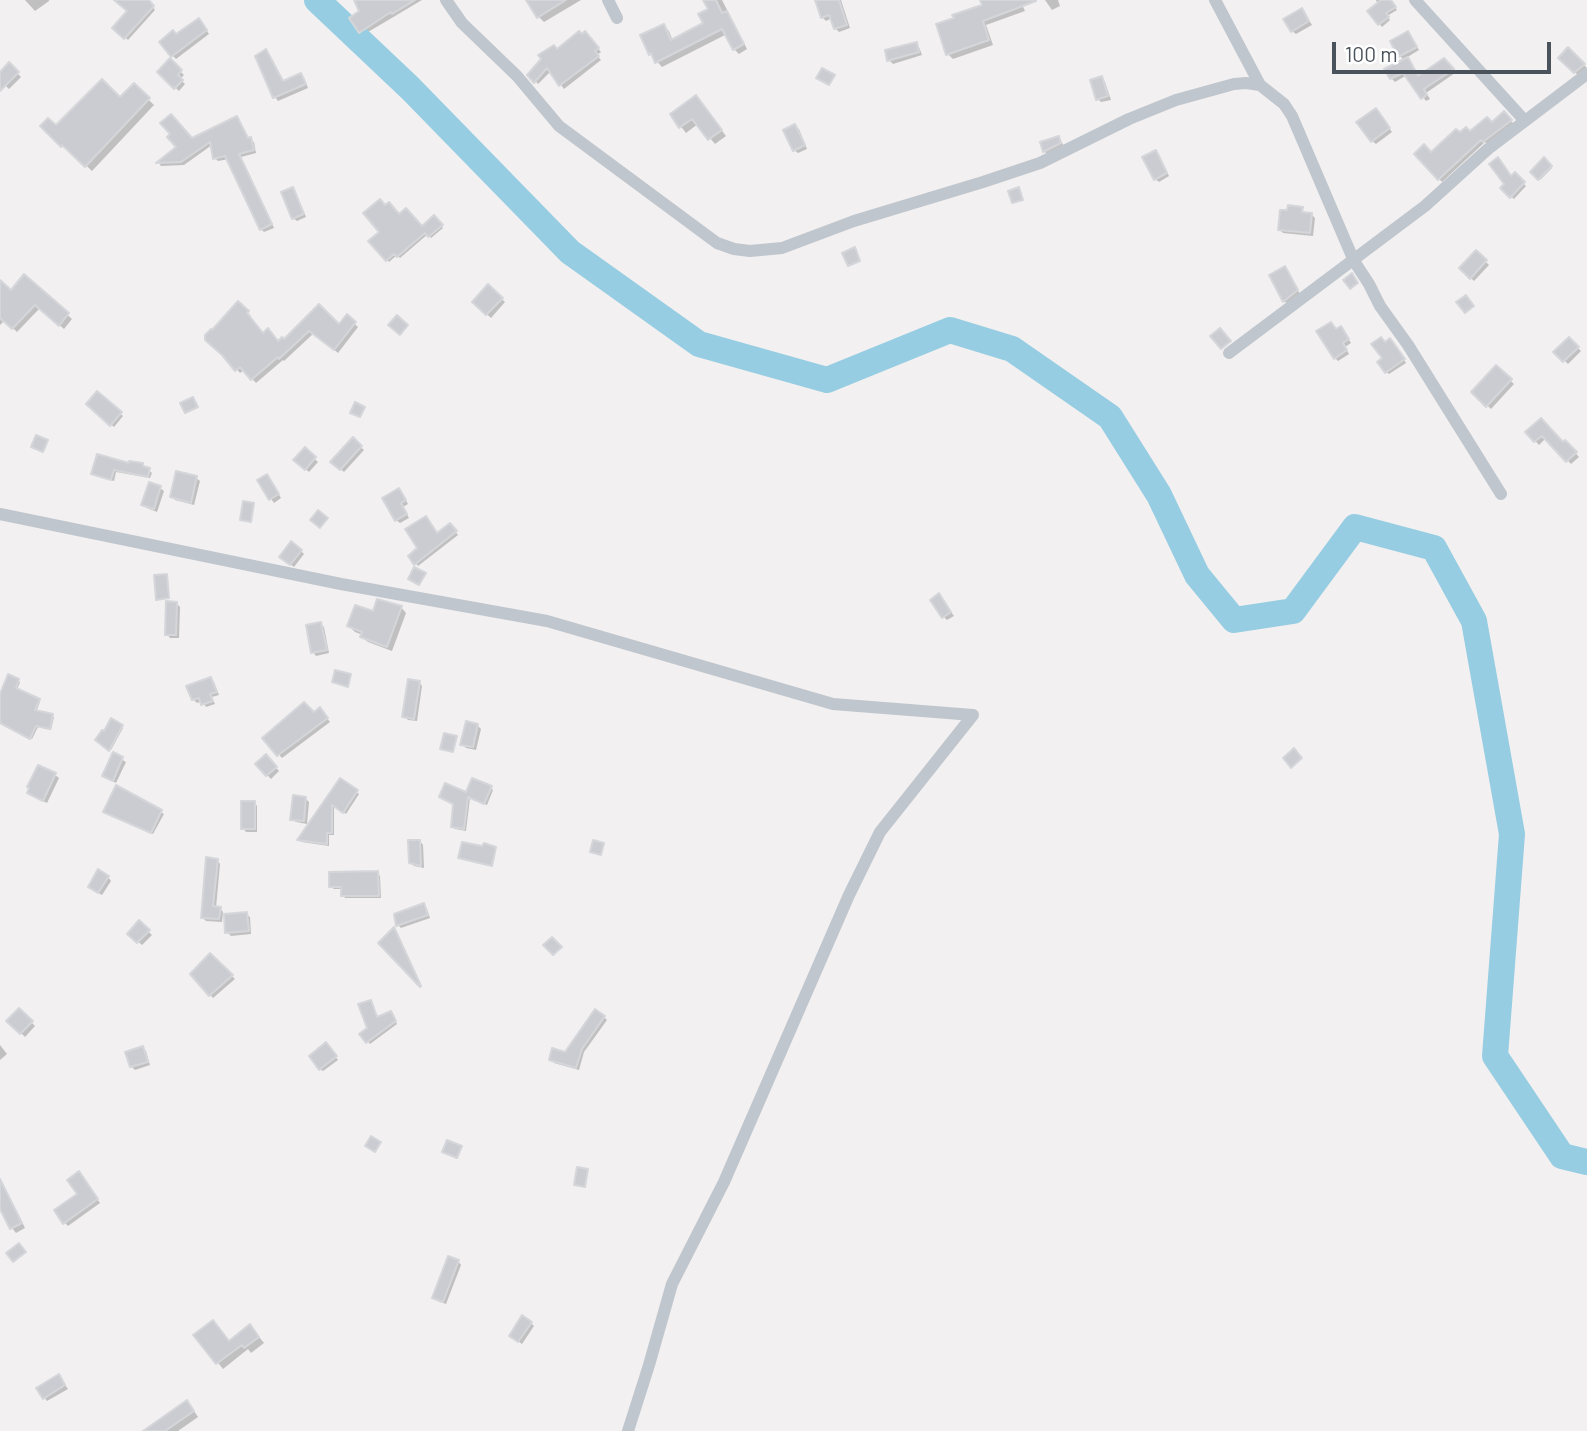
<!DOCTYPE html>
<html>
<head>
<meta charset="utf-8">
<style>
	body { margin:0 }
	#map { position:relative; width:1587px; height:1431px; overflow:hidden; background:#f2f0f0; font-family:Barlow,sans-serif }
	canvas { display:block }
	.scale { position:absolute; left:1332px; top:42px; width:219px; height:32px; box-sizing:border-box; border:4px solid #4a525b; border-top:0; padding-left:9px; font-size:21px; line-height:24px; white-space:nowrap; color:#4a525b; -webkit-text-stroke:5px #fff; paint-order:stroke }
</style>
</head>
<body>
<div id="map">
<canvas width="1587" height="1431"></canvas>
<div class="scale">100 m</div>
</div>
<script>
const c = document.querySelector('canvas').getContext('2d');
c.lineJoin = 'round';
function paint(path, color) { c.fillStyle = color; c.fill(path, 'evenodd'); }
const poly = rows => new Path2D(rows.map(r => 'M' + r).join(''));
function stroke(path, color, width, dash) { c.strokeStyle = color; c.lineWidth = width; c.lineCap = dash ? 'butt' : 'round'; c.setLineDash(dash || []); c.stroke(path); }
paint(poly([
	[25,0,49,0,49,1,35,11],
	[118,0,147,0,155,10,128,40,115,28,129,12],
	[356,0,422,0,363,35,360,31,361,12],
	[532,0,581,0,544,22,539,17],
	[705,0,722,0,747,49,739,54,734,49,727,34,662,67,650,54,664,26,669,31,673,41,705,24,710,10],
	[817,0,841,0,850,28,839,32,835,28,832,18,826,21,822,17],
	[982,0,1020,0,1025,11,986,25,993,45,953,59,948,54,984,6],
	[1045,0,1058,0,1060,6,1052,10],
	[1376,0,1390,0,1397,10,1387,16,1390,20,1382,27,1370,11,1378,5],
	[1305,14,1312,25,1296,34,1292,31],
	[202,23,209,34,176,59,172,55,176,36],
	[1408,33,1419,50,1406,58,1411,62,1419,77,1444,60,1455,73,1426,93,1430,99,1426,101,1407,75,1395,82,1391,78,1404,60,1400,56],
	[588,37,601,52,597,55,601,60,564,89,551,71,538,84,530,75,557,51],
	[916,44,919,47,922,55,893,64,889,60],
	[1568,50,1587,68,1578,75,1560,58],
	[266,52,284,82,301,75,304,78,308,88,278,101,275,97],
	[170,61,184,75,180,79,185,84,179,91,159,72],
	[9,65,21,77,9,89,0,80,0,74],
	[1102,78,1105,82,1111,100,1101,102,1098,99],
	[134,86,154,105,92,171,69,149,68,151,42,126,56,128,120,100],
	[696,97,726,136,715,144,698,124,686,133,672,115],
	[1379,114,1392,132,1376,144,1372,141],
	[1504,114,1514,124,1487,144,1485,142,1442,182,1416,154,1431,154,1460,135,1492,124],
	[237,118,249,139,254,142,256,153,241,157,274,228,264,232,261,229,229,159,218,161,215,158,212,145,184,165,161,166,159,163,178,148],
	[795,126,799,129,807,149,798,153,794,150],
	[1059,138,1064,146,1047,154,1044,151],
	[1155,152,1159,155,1169,176,1159,182,1155,179],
	[1544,160,1552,168,1540,180,1533,172],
	[1515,175,1526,186,1514,199,1502,188],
	[293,189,296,193,306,217,297,221,293,218],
	[1302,209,1305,214,1312,215,1315,218,1313,236,1283,233,1279,229],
	[399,216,422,228,434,218,443,228,431,238,428,234,400,258,397,255,389,262,371,242],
	[1476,252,1489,265,1474,281,1461,268],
	[1285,268,1300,294,1288,304,1284,301],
	[25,277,72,319,64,329,40,308,17,332,5,320,0,325,0,292,11,293],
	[488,287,505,302,491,318,474,302],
	[238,304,251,316,249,318,263,335,279,343,284,342,319,306,339,327,347,317,358,327,338,353,314,333,284,361,283,360,256,383,244,370,240,373,225,356],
	[1336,331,1344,332,1351,343,1345,347,1349,354,1338,361,1335,358],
	[1569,339,1581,351,1568,364,1556,352],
	[1393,343,1406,363,1389,374,1386,372,1384,359,1385,344],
	[1496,367,1514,384,1491,409,1473,392],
	[97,393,123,416,114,427,88,404],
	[1541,420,1563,444,1565,442,1579,457,1571,464,1546,438,1539,445,1527,432],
	[353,440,364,450,344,472,333,462],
	[305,450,318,462,309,472,296,460],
	[130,465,142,465,152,473,150,478,116,472,114,481,96,476,93,474],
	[196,478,200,481,194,505,175,500,172,497],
	[270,480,281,498,274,503,259,481],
	[160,488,164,491,157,512,147,508,143,505],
	[402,493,408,504,403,507,409,518,400,523,396,520],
	[450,525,458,535,418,566,410,556],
	[301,551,304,554,294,567,285,560],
	[942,599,954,616,947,620,944,617],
	[176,603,180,607,179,638,170,638,167,634],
	[401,607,406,613,392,651,368,642,362,637,363,635,355,632,349,626],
	[321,624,324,627,329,653,316,656,313,652],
	[211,679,214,682,219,695,212,697,215,704,206,707,202,701,197,703,193,699],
	[18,681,20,682,17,690,40,702,36,712,54,717,51,730,38,727,32,739,0,721,0,698],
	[419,682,422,686,417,721,408,720,404,716],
	[323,713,330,722,282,758,264,738],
	[111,720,123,728,111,750,97,740,104,734],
	[477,725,481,729,476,750,466,748,462,744],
	[114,755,126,762,116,783,104,776],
	[266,757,279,771,271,779,257,764],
	[39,767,55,775,59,778,47,803,33,796,29,792],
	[340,780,359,794,346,814,334,806,334,835,329,835,329,846,302,842,299,840],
	[117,788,164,814,153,834,108,814],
	[491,788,493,790,487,805,470,798,466,831,455,829,452,827,455,805,441,797,467,795],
	[305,798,309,802,307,824,296,822,292,819],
	[254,802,257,806,257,832,246,832,243,828],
	[420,841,423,845,424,868,414,866,411,862],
	[217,860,220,864,216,908,220,908,223,912,222,922,206,921,202,917],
	[377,873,380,876,381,898,345,898,343,895,342,889,334,889,331,887],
	[108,877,111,881,102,895,93,890],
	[424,906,427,909,430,918,401,928,398,925],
	[246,914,250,917,251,934,231,936,227,932],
	[139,923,152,935,142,945,129,934],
	[210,956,235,979,213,998,193,974],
	[370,1002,373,1004,378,1019,393,1015,397,1024,370,1044,362,1034,369,1029],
	[19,1010,35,1026,25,1037,9,1021],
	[604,1017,607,1020,584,1052,579,1070,554,1063,551,1059,566,1054],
	[0,1045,7,1054,0,1060],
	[142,1048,146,1051,150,1065,135,1070,131,1066],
	[328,1048,338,1060,323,1071,320,1069],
	[82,1177,100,1203,68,1226,64,1222,80,1195],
	[4,1190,8,1194,25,1228,16,1233,12,1228,0,1208,0,1191],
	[458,1261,461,1265,446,1304,437,1301,434,1297],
	[531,1323,534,1326,522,1344,515,1339],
	[255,1332,264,1343,251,1353,248,1349,223,1369,196,1335,229,1342],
	[59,1376,68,1389,47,1401,44,1397],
	[192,1408,198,1417,178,1431,149,1431]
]), '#0003');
stroke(poly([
	[317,0,410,88,570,252,699,344,827,380,950,330,1012,349,1110,417,1159,495,1197,575,1234,620,1293,611,1355,527,1434,548,1474,621,1512,834,1495,1056,1562,1156,1587,1162]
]), '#96cde2', 26);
const building = poly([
	[114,0,149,0,154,6,124,39,112,28,127,11,114,0],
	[354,0,415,0,392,14,391,12,359,33,349,18,359,11,354,0],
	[526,0,566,0,537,18,526,0],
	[703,0,716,0,722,13,727,11,744,44,733,50,722,29,655,63,651,53,649,55,640,35,664,24,671,40,703,23,698,14,708,9,703,0],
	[815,0,839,0,847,25,834,29,829,15,821,18,815,0],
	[980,0,1036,0,1036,1,983,21,989,40,946,55,936,24,954,18,952,15,982,5,980,0],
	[1381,0,1391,0,1396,7,1386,13,1389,17,1378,25,1367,11,1381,0],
	[1302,8,1309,21,1291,32,1283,19,1302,8],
	[199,18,207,30,171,57,159,42,173,30,176,34,199,18],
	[579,31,582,34,585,31,599,48,595,51,599,56,559,86,547,68,534,83,527,75,541,59,538,55,554,45,557,49,579,31],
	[1408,31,1417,47,1398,57,1390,41,1408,31],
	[917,42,919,52,887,61,885,50,917,42],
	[1568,47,1585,64,1574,73,1558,58,1568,47],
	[266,49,283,81,301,73,306,84,273,98,255,56,266,49],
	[1408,57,1418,76,1444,58,1454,69,1424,89,1427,95,1421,99,1403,73,1390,79,1384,69,1408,57],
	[170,58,182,70,178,75,183,80,174,89,157,72,170,58],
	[9,62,19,72,0,91,0,72,9,62],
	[822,68,835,75,829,85,816,78,822,68],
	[1102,76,1108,96,1096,100,1090,80,1102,76],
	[102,79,120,97,134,83,150,98,85,167,62,145,61,147,40,126,48,118,56,125,102,79],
	[696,95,722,130,708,140,692,119,679,128,670,114,696,95],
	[1376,108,1390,128,1371,142,1356,122,1376,108],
	[1504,111,1512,120,1483,142,1481,140,1438,180,1414,154,1424,144,1431,152,1456,129,1460,132,1466,127,1470,131,1487,117,1492,122,1504,111],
	[171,114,192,138,237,116,248,138,251,137,254,150,239,154,272,224,260,230,225,156,213,159,210,142,181,162,156,163,176,147,167,137,170,134,160,123,171,114],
	[795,124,805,145,793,151,783,130,795,124],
	[1059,136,1061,143,1043,152,1040,142,1059,136],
	[1156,150,1167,173,1154,180,1142,157,1156,150],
	[1498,157,1511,176,1515,172,1525,182,1510,198,1500,188,1504,184,1489,164,1498,157],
	[1544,157,1552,166,1538,180,1530,172,1544,157],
	[293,187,304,214,292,219,281,192,293,187],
	[1019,187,1023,200,1012,203,1008,191,1019,187],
	[380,199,385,205,389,202,399,214,406,208,422,226,434,215,443,225,428,237,425,233,397,257,394,254,386,261,368,241,379,232,363,213,380,199],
	[1288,205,1303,207,1302,212,1312,213,1310,233,1278,230,1280,210,1287,210,1288,205],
	[855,247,860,261,848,266,842,253,855,247],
	[1476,250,1487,260,1470,279,1459,268,1476,250],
	[1285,266,1298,290,1283,302,1269,275,1285,266],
	[1352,273,1358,283,1350,289,1343,280,1352,273],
	[24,274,69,313,59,326,35,305,12,329,0,318,0,280,11,290,24,274],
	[488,284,503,298,486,315,472,302,488,284],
	[1466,295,1474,306,1465,313,1456,302,1466,295],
	[238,301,249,311,247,313,263,333,268,328,278,341,282,337,284,339,319,304,339,324,347,314,356,322,334,350,309,331,279,359,278,357,251,380,240,367,235,371,222,355,205,340,205,335,211,329,212,330,238,301],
	[397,315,408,325,400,335,388,325,397,315],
	[1331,322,1336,329,1341,326,1349,339,1343,343,1347,350,1334,359,1316,331,1331,322],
	[1220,328,1231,341,1221,349,1210,336,1220,328],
	[1381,337,1385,342,1390,338,1405,359,1385,373,1377,362,1382,358,1371,344,1381,337],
	[1569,337,1579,347,1563,362,1553,352,1569,337],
	[1496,365,1512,379,1486,407,1471,392,1496,365],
	[97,391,122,412,110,426,86,404,97,391],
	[193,397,198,407,185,413,180,403,193,397],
	[355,402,365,407,360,417,350,413,355,402],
	[1541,418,1563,442,1565,440,1577,452,1566,462,1542,436,1534,442,1525,432,1541,418],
	[36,435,48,440,43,452,31,447,36,435],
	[353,437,362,446,340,470,330,462,353,437],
	[305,447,316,457,305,470,293,460,305,447],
	[97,454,129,463,129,461,143,463,143,466,150,468,148,477,114,470,111,480,91,474,97,454],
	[176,471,197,476,191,503,170,497,176,471],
	[267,474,279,494,269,500,257,480,267,474],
	[149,482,161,486,154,509,141,505,149,482],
	[399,488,406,500,401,503,407,514,395,521,382,498,399,488],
	[243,501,254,503,251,522,240,520,243,501],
	[318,510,328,518,320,528,310,520,318,510],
	[426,516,437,533,450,523,457,531,414,565,408,556,417,548,405,529,426,516],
	[291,541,302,550,290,565,279,557,291,541],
	[414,567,426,573,419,585,408,579,414,567],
	[167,574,169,598,156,600,154,575,167,574],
	[939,593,951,612,942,618,930,600,939,593],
	[377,599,402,606,387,647,360,637,362,632,347,626,355,605,373,611,377,599],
	[166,601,177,602,176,635,165,635,166,601],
	[321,622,327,650,311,653,306,625,321,622],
	[335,670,351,674,348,687,332,682,335,670],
	[8,674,19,679,16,688,40,699,35,710,53,714,50,729,36,726,30,739,0,723,0,694,8,674],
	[211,677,217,692,210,694,213,701,201,705,199,698,192,700,186,686,211,677],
	[408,679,420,681,414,719,402,717,408,679],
	[304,702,314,712,320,707,328,718,277,756,262,738,304,702],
	[111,718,123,725,109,751,95,740,102,730,104,731,111,718],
	[466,721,478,724,473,747,460,745,466,721],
	[444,733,457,736,453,752,440,749,444,733],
	[1294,748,1302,758,1291,768,1283,758,1294,748],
	[113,752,123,757,113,781,102,776,113,752],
	[266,754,277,767,266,776,255,764,266,754],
	[38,765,56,773,43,801,27,793,29,788,27,787,38,765],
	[340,778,358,790,343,813,332,805,332,833,327,833,327,844,297,840,340,778],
	[472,778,492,786,484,804,468,797,464,829,451,827,453,804,439,797,445,783,466,792,472,778],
	[116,785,162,810,151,833,103,812,116,785],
	[293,795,306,797,304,821,290,820,293,795],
	[241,801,255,801,255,829,241,829,241,801],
	[408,840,420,840,421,866,409,863,408,840],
	[593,840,604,843,601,855,590,852,593,840],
	[462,842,482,846,484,843,496,847,492,866,458,858,462,842],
	[206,857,218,859,213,906,221,907,219,919,201,918,206,857],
	[98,869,109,876,98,893,88,887,98,869],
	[378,871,379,896,341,896,341,887,329,887,329,872,378,871],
	[424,903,428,915,396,926,394,914,424,903],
	[247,912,249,931,225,933,224,914,247,912],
	[139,920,150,930,137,943,127,934,139,920],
	[394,927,421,986,420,987,378,943,394,927],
	[552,937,562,947,553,955,543,945,552,937],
	[210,953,233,975,209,996,190,974,210,953],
	[371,1000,377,1017,391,1011,396,1021,366,1043,359,1034,367,1028,358,1004,371,1000],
	[19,1008,33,1021,20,1034,6,1021,19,1008],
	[595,1009,605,1016,582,1049,576,1068,549,1060,552,1048,565,1052,595,1009],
	[326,1042,337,1056,319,1070,309,1056,326,1042],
	[143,1046,148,1062,130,1067,125,1052,143,1046],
	[371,1136,381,1142,375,1152,365,1146,371,1136],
	[447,1140,462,1146,457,1158,442,1152,447,1140],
	[577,1167,588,1169,585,1187,574,1185,577,1167],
	[79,1171,98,1199,63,1224,54,1210,77,1194,67,1180,79,1171],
	[0,1179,22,1223,10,1229,0,1209,0,1179],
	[19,1243,26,1252,13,1262,6,1253,19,1243],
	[448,1256,459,1260,443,1302,432,1298,448,1256],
	[522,1315,532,1322,518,1342,509,1336,522,1315],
	[213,1320,229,1341,250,1324,259,1337,244,1348,242,1345,216,1364,193,1335,213,1320],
	[59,1374,65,1385,43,1399,36,1388,59,1374],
	[187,1400,194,1411,165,1431,143,1431,187,1400]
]);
paint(building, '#cbccd2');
stroke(building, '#d5d6da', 2);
stroke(poly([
	[446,0,462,23,517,76,559,126,717,243,734,249,750,251,782,248,854,221,983,182,1040,163,1129,119,1176,100,1234,84,1246,83,1260,85,1284,104,1292,116,1354,261,1369,284,1380,306,1408,345,1501,494],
	[608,0,617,18],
	[1215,0,1260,85],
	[1415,0,1525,121],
	[1229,353,1425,206,1488,149,1587,74],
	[0,514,341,584,547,621,833,704,973,715],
	[628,1431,649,1365,672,1284,724,1182,849,895,880,832,973,715]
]), '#c0c6cd', 12);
</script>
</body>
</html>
